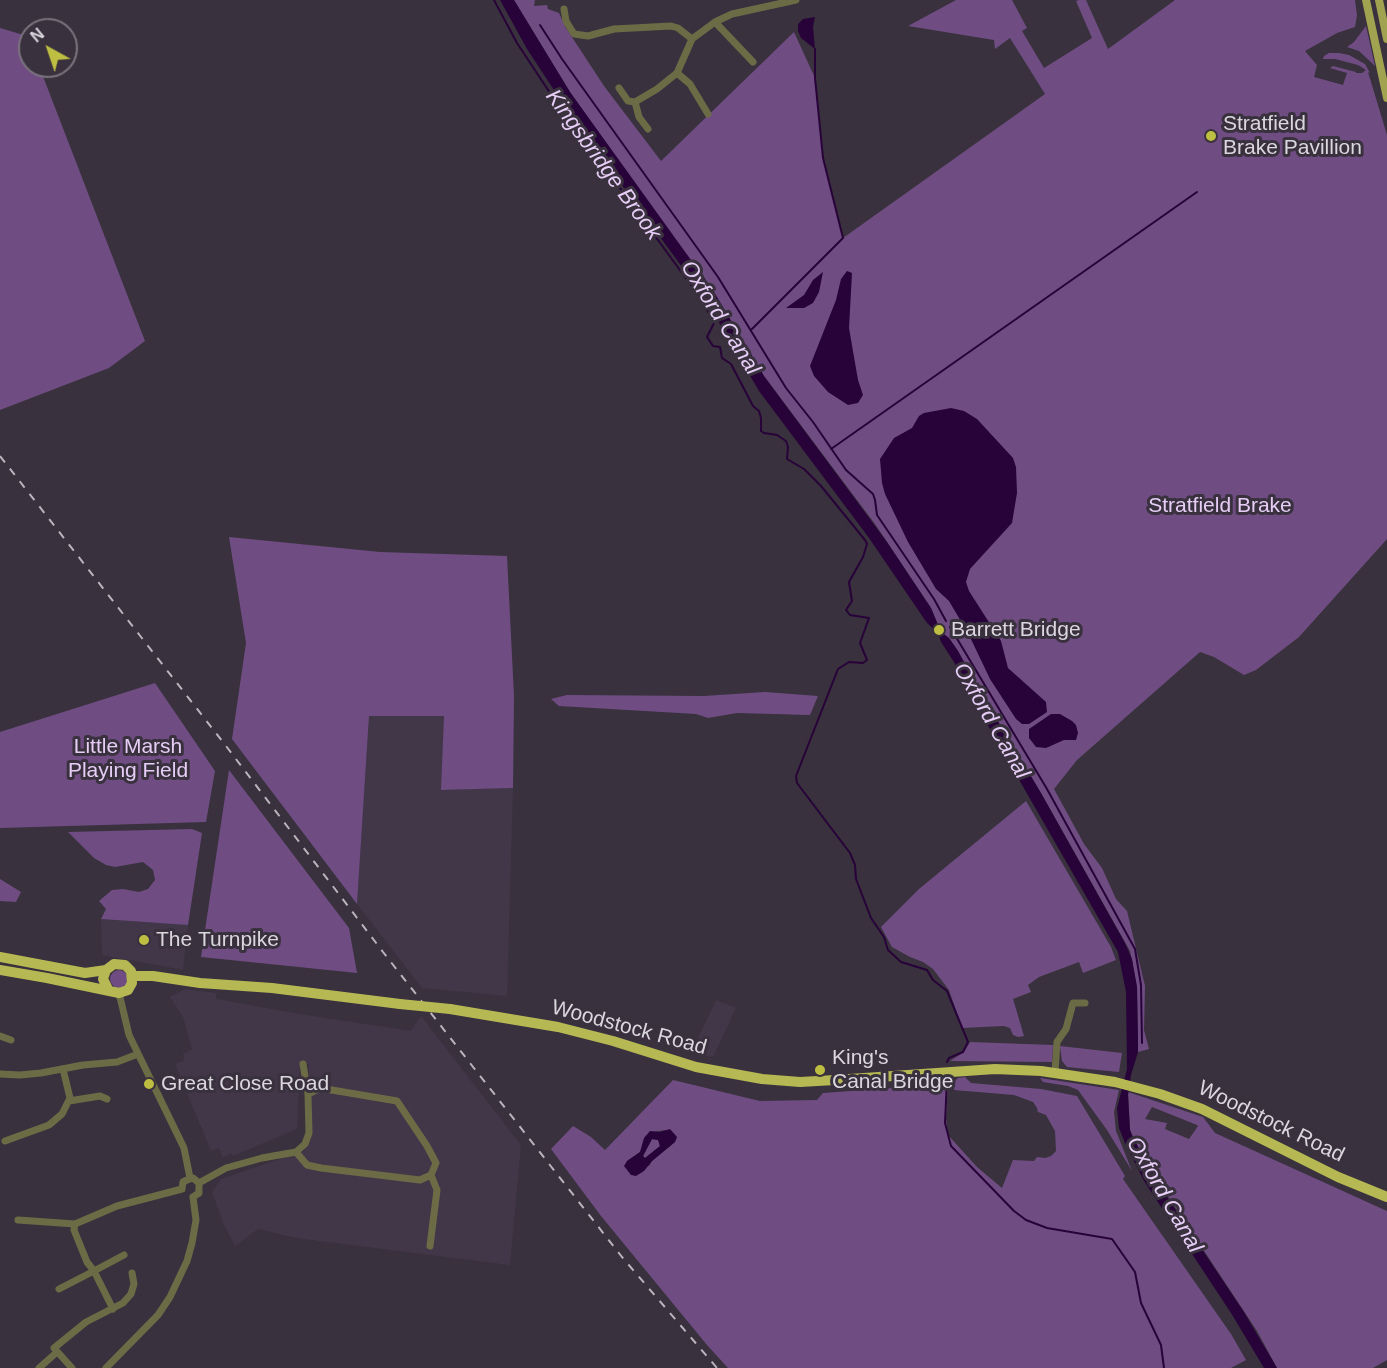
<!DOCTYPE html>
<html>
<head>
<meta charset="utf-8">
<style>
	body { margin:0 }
	#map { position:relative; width:1387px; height:1368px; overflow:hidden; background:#39313d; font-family:Arial,sans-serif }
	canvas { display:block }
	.north { position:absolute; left:18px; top:18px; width:60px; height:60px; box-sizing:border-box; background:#39313d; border:2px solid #7a737e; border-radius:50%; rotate:320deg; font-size:16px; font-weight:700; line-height:24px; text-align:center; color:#dbd7df }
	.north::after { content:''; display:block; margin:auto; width:21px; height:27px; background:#bebf42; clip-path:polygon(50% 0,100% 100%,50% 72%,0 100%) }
</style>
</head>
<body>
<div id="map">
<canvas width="1387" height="1368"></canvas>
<div class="north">N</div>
</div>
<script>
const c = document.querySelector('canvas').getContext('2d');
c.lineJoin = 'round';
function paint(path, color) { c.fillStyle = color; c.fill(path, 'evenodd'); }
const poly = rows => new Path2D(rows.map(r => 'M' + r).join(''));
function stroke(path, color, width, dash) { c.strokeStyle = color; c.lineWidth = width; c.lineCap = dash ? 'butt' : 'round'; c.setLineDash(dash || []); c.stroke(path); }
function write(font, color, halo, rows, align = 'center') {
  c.font = font + ' Arial,sans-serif'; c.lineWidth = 6; c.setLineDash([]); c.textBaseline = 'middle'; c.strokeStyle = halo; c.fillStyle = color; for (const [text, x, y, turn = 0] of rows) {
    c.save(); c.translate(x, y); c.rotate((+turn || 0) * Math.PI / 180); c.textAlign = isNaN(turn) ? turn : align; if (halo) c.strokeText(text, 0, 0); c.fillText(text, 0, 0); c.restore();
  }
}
paint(poly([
	[369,716,444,716,442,790,513,788,507,996,422,988,357,904],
	[101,919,188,925,183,970,102,955],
	[185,989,216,993,216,999,293,1013,411,1031,421,1016,521,1145,510,1265,296,1238,258,1229,235,1246,224,1225,212,1192,221,1179,304,1151,311,1138,312,1104,308,1064,300,1065,297,1129,233,1156,232,1153,223,1158,219,1148,211,1151,175,1064,185,1060,183,1054,192,1049,183,1017,170,997],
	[716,1000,736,1008,713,1057,691,1053]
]), '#423749');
paint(poly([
	[514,0,535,0,534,6,547,5,548,9,559,13,566,28,604,86,661,161,794,32,815,78,823,158,843,238,1045,94,1010,38,995,49,994,40,908,26,956,0,1012,0,1027,28,1022,31,1044,68,1092,38,1076,1,1079,0,1086,0,1108,49,1175,0,1355,0,1357,15,1355,27,1337,33,1305,51,1317,65,1314,77,1343,85,1347,73,1330,68,1333,66,1356,72,1356,73,1362,73,1366,70,1358,65,1335,59,1323,59,1324,56,1329,53,1339,53,1349,55,1365,64,1370,73,1368,72,1387,135,1387,539,1299,637,1256,670,1244,675,1214,657,1200,652,1077,760,1054,789,1084,844,1102,868,1116,899,1127,911,1145,986,1144,1030,1149,1049,1138,1052,1137,987,1130,951,1041,793,981,693,958,651,949,638,941,632,931,608,875,524,764,376,704,277,668,231,570,92],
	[1366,26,1375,66,1359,51,1347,47,1354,42],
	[0,28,27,36,30,44,30,66,39,66,145,341,109,368,0,410],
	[229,537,380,552,507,556,514,696,513,788,441,790,444,716,369,716,357,904,232,739,246,643],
	[155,683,215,771,206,822,0,828,0,732],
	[765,692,818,696,810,715,737,713,708,718,696,714,559,706,551,699,567,695,704,696],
	[229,770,349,928,357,973,201,957],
	[1026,801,1111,947,1116,960,1083,973,1079,962,1039,977,1028,985,1031,992,1013,999,1024,1036,1018,1037,1013,1035,1010,1028,1004,1026,962,1028,949,990,933,969,923,962,910,957,892,947,881,927,919,889],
	[192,829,202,833,188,925,101,919,106,909,99,901,112,890,123,889,139,892,148,889,155,880,153,870,143,862,115,867,106,865,94,858,68,832],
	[0,879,21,892,16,902,0,901],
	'110 979a9 9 0 1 1 18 0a9 9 0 1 1-18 0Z',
	[970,1042,1053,1045,1052,1062,950,1061,964,1052],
	[1060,1046,1122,1053,1119,1072,1067,1067,1062,1061],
	[965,1077,971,1083,1041,1089,1077,1096,1125,1176,1123,1179,1231,1334,1246,1360,1231,1368,728,1368,707,1345,601,1216,551,1149,573,1126,591,1137,605,1150,673,1080,760,1101,817,1100,823,1093,948,1084,946,1119,948,1135,977,1167,1002,1188,1013,1160,1034,1161,1037,1157,1045,1158,1051,1156,1056,1151,1055,1131,1046,1115,1038,1112,1037,1108,1033,1102,1014,1095,954,1090,955,1081,958,1078],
	[665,1130,675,1142,652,1161,649,1166,627,1161,640,1152,653,1132],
	[1040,1078,1119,1090,1114,1112,1116,1131,1132,1171,1107,1130,1078,1090,1068,1086,1043,1082],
	[1128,1092,1203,1117,1215,1133,1387,1211,1387,1360,1373,1368,1277,1368,1257,1331,1146,1163,1130,1130],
	[1152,1107,1197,1125,1198,1126,1189,1139,1165,1129,1167,1123,1145,1119],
	[652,1139,658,1140,660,1146,645,1158,643,1156]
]), '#6f4d83');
paint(poly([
	[500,0,514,0,570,92,714,292,764,376,887,542,931,608,941,632,949,638,958,651,981,693,1041,793,1125,943,1132,959,1137,987,1138,1040,1138,1052,1131,1075,1128,1095,1130,1130,1133,1138,1161,1188,1244,1312,1277,1368,1264,1368,1231,1313,1144,1181,1125,1143,1119,1128,1117,1108,1127,1069,1126,992,1118,952,971,696,954,662,941,642,938,633,927,623,869,538,759,391,704,297,567,110,527,49],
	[815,17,813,27,815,49,801,38,798,31,798,24,803,19],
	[847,271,852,273,849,328,858,380,863,395,858,403,848,405,828,392,814,376,810,366,836,300,841,279],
	[823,272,819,292,813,303,804,308,786,308,804,295,813,280],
	[951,408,964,411,977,419,1013,458,1016,467,1017,493,1012,523,970,569,966,582,969,591,1001,641,1008,668,1046,702,1047,712,1029,724,1022,724,1016,719,990,679,969,635,949,601,936,589,908,542,885,494,882,483,880,459,894,438,912,428,919,416,924,413],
	[1051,714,1060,714,1072,721,1076,725,1078,733,1076,740,1064,740,1046,748,1036,747,1029,738,1029,729],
	[670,1129,677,1137,675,1142,652,1161,644,1171,636,1176,631,1175,624,1166,627,1161,640,1152,644,1138,650,1131,660,1132],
	[652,1139,658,1140,660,1146,645,1158,643,1156]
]), '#280339');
stroke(poly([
	[494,0,517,43,560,108,585,140,701,299,714,323,707,337,713,346,720,347,722,358,731,364,753,406,759,411,761,418,761,431,764,433,777,435,786,441,788,447,787,459,804,469,821,486,865,540,867,544,863,557,849,582,852,601,846,610,850,615,869,618,860,643,867,660,863,663,849,662,838,669,796,776,797,783,850,853,855,865,856,879,871,918,884,937,888,950,901,962,927,970,933,980,947,991,968,1042,963,1052,949,1058,947,1062],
	[540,25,562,59,718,277,786,388,813,422,846,470,873,494,875,500,877,515,934,599,946,621],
	[752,329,843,238,823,158,815,78,815,49],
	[831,449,1197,192],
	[950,627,1047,789,1135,949,1141,985,1142,1043],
	[947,1079,945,1123,951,1146,1014,1211,1026,1220,1047,1228,1112,1239,1135,1272,1141,1303,1161,1345,1164,1368]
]), '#280339', 2);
stroke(poly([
	[564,9,566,21,574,34,588,36,614,29,671,26,678,28,692,39],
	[715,22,753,62],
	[677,73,690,84,708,114],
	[619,88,628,101,635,102,657,89,677,73,692,39,715,22,732,14,796,0],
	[635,102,639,117,648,129],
	[119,993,129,1035,184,1148,190,1178],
	[0,1036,11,1040],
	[1055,1072,1057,1042,1066,1029,1073,1003,1085,1003],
	[0,1074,20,1075,41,1073,83,1065,117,1062,138,1054],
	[308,1094,320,1088,397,1101,427,1146,436,1163,431,1175,437,1190,430,1246],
	[69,1101,100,1096,107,1099],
	[5,1141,49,1125,62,1114,70,1098,63,1069],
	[296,1152,307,1165,321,1168,420,1180,431,1175],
	[296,1152,305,1144,309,1133,308,1094,303,1064],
	[199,1183,226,1168,262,1158,296,1152],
	[182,1189,183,1182,187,1180,193,1178,199,1183],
	[193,1197,199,1193,199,1183],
	[18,1220,75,1224,117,1206,182,1189],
	[59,1289,94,1271,87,1262,74,1230,75,1224],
	[113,1309,94,1271,124,1255],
	[39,1368,57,1352],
	[72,1368,54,1348,86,1322,123,1303,131,1294,134,1284,132,1273],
	[106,1368,158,1315,170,1297,187,1261,192,1243,196,1220,193,1197]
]), '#6b6c46', 7);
stroke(poly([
	[1366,0,1387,98],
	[1379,0,1387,39]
]), '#a1a350', 8);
stroke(poly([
	[0,957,85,973,106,970],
	[0,970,47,978,119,993,128,990,132,983,131,971,125,965,114,964,106,970,103,979,109,991],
	[133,976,153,976,200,983,272,988,400,1004],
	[450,1009,558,1027,613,1041,696,1067,762,1079,800,1082,835,1080,995,1069,1041,1071,1115,1082,1160,1094,1202,1109,1338,1177,1387,1197]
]), '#b6b853', 10);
stroke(poly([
	[0,456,226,746,383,952,622,1257,717,1368]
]), '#b9b4bd', 2, [8, 8]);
stroke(poly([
	[400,1004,450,1009]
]), '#b6b853', 10);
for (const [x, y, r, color] of [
	[1211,136,6,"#bebf42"],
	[939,630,6,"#bebf42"],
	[144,940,6,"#bebf42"],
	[820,1070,6,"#bebf42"],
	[149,1084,6,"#bebf42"]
]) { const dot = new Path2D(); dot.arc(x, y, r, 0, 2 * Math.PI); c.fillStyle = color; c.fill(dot); stroke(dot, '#39313d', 2); }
write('21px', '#dbd7df', '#39313d', [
	["Stratfield",1223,124],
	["Brake Pavillion",1223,148],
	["Barrett Bridge",951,630],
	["The Turnpike",156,940],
	["King's",832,1058],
	["Canal Bridge",832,1082],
	["Great Close Road",161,1084]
], 'left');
write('21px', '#e5cdf6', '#39313d', [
	["Stratfield Brake",1220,506],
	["Little Marsh",128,747],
	["Playing Field",128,771]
]);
write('21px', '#dbd7df', '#39313d', [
	["Woodstock Road",629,1028,15],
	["Woodstock Road",1271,1122,26]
]);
write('italic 22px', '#e7cef7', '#39313d', [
	["Kingsbridge Brook",603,165,54],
	["Oxford Canal",720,318,58],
	["Oxford Canal",991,721,60],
	["Oxford Canal",1164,1195,60]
]);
</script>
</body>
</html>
